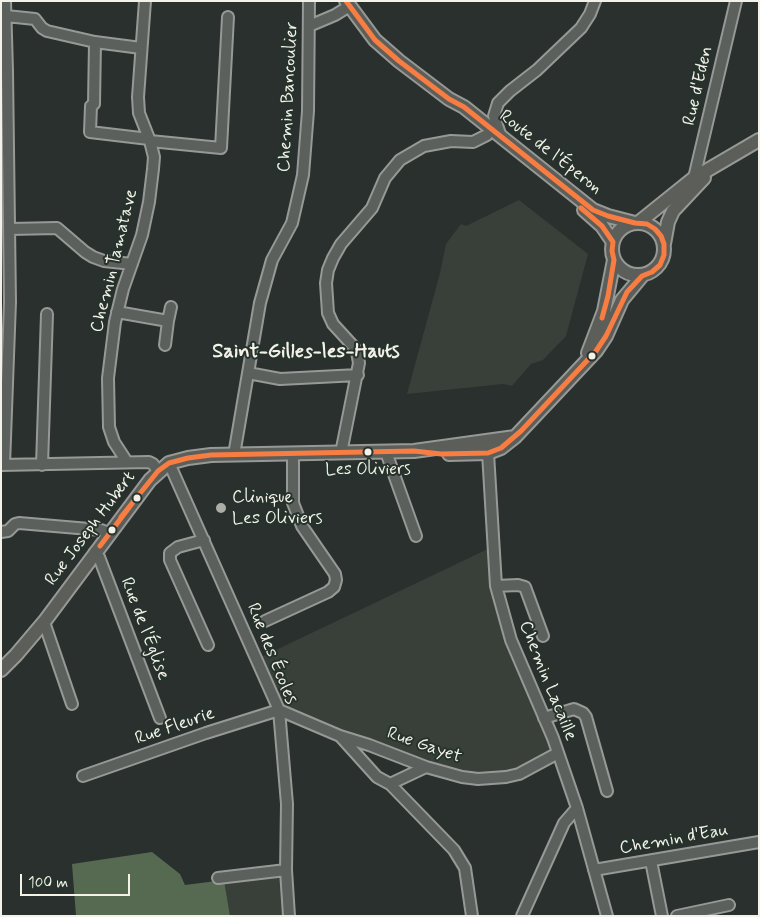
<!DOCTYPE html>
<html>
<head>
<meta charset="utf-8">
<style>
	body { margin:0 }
	#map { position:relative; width:760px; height:917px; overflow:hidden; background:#29302d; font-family:Mynerve,sans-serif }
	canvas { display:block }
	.frame { position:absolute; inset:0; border:2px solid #f4f1e8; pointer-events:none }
	.scale { position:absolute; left:20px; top:874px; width:110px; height:22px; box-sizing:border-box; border:2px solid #f4f1e8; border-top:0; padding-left:6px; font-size:15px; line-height:18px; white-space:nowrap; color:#f4f1e8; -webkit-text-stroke:4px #26332d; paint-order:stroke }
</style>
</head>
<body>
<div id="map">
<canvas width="760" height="917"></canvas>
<div class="frame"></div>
<div class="scale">100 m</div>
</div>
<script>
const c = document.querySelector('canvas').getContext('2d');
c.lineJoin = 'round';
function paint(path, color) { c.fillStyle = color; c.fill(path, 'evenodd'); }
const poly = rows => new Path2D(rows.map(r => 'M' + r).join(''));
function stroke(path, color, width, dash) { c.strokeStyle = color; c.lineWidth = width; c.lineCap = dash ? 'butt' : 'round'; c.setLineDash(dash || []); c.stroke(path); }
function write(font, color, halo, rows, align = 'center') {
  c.font = font + ' Mynerve,sans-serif'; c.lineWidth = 4; c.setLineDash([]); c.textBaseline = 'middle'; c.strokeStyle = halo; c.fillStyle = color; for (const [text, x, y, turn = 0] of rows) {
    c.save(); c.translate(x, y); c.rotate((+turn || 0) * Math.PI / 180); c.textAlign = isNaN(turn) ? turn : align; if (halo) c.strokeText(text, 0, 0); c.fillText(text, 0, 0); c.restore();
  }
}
paint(poly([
	[519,200,588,254,566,336,543,360,531,364,512,386,503,384,407,394,440,273,446,244,461,224,466,226],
	[492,547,495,586,558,753,518,773,478,779,411,759,280,707,259,658],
	[282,873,287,916,230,916,224,880]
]), '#394039');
paint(poly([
	[152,852,180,874,185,885,224,880,230,916,76,916,72,864]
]), '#556a51');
const minor = poly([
	[6,16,35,19,42,28,47,31,95,42,141,48],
	[309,26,335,15,348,7],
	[95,42,94,104,91,106,90,132,149,139],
	[501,137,494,116,498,103,510,91,537,70,581,28,590,14,595,1],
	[150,141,221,148,228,17],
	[694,178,736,1],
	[10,229,57,228,85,252,93,257,104,261,132,264],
	[117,312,168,321,165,345],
	[168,321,171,307],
	[248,373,280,379,358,375],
	[386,452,416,536],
	[341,453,359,363,357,352,354,347,333,324,328,313,326,283,328,270,333,258,341,244,372,208,385,178,400,160,424,146,451,141,473,142,487,135],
	[488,453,496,586,511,640,553,738,577,808,607,916],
	[234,455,260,303,272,260,292,223,303,175,308,111,309,1],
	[127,462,114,442,109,427,108,378,115,322,123,289,142,235,149,202,153,169,154,157,150,141,139,113,138,97,145,1],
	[169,463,279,710,287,804,286,870,289,916],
	[1,465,149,462,153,464,158,471],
	[4,465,10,302,7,71,5,1],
	[42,465,47,314],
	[1,532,8,531,15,524,19,523,101,530,109,533],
	[204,540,178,547,170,553,170,560,208,645],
	[95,552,99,557,160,718],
	[496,586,518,585,525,587,543,636],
	[265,621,328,592,334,587,336,580,335,574,302,526,293,503,293,454],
	[44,622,72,704],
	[279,710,340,736,369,745,426,767,462,777,478,779,506,777,519,774,558,753],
	[544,718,574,709,583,713,586,717,607,791],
	[340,736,377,777,390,784,454,850,465,868,472,916],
	[83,776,206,733,279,710],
	[390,784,426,767],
	[651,861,662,916],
	[594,870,759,842],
	[218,878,286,870],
	[522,916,564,823,577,808],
	[677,916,729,905]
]);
const major = poly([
	[346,1,375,40,399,61,449,99,464,107,593,210,608,216,635,223],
	[584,210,602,226,613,242],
	'612 249a26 26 0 1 1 52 0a26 26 0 1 1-52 0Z',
	[638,223,694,178,759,140],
	[664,244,668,222,673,211,704,178],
	[588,353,604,311,614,260],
	[449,454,488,453,501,448,515,437,596,351,606,336,622,300,642,276],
	[1,670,16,655,44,622,150,480,169,463,188,458,211,455,414,451,515,437]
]);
stroke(minor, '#969996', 14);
stroke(major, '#969996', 16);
stroke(minor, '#5c605c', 10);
stroke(major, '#5c5e59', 12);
stroke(poly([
	[581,208,602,226,613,242,612,251,614,260,608,296,602,318],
	[121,517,158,471,169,463,188,458,211,455,414,451,441,454,488,453,501,448,521,431,596,351,606,336,627,292,642,276,652,272,660,265,664,255,664,244,661,236,655,229,647,224,635,223,608,216,593,210,464,107,449,99,399,61,375,40,346,1],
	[100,546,134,501]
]), '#f77d43', 5);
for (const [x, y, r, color] of [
	[592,356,4.5,"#f4f1e8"],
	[368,452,4.5,"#f4f1e8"],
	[137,498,4.5,"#f4f1e8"],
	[221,508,6,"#adada7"],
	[112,530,4.5,"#f4f1e8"]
]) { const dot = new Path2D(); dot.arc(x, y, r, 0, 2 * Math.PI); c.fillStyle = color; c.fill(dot); stroke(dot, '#26332d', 2); }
write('17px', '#f4f1e8', '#26332d', [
	["Les Oliviers",368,470]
]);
write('18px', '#f4f1e8', '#26332d', [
	["Rue d'Eden",699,86,-77],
	["Chemin Bancoulier",289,97,-87],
	["Route de l'Éperon",550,153,38],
	["Chemin Tamatave",115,261,-76],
	["Rue Joseph Hubert",91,529,-53],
	["Rue de l'Église",144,629,69],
	["Rue des Écoles",271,654,68],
	["Chemin Lacaille",547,681,68],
	["Rue Fleurie",175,727,-19],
	["Rue Gayet",424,746,19],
	["Chemin d'Eau",674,840,-10]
]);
write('18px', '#f4f1e8', '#26332d', [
	["Clinique",232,498],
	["Les Oliviers",232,519]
], 'left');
write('bold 20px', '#f4f1e8', '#26332d', [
	["Saint-Gilles-les-Hauts",306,353]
]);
</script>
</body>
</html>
